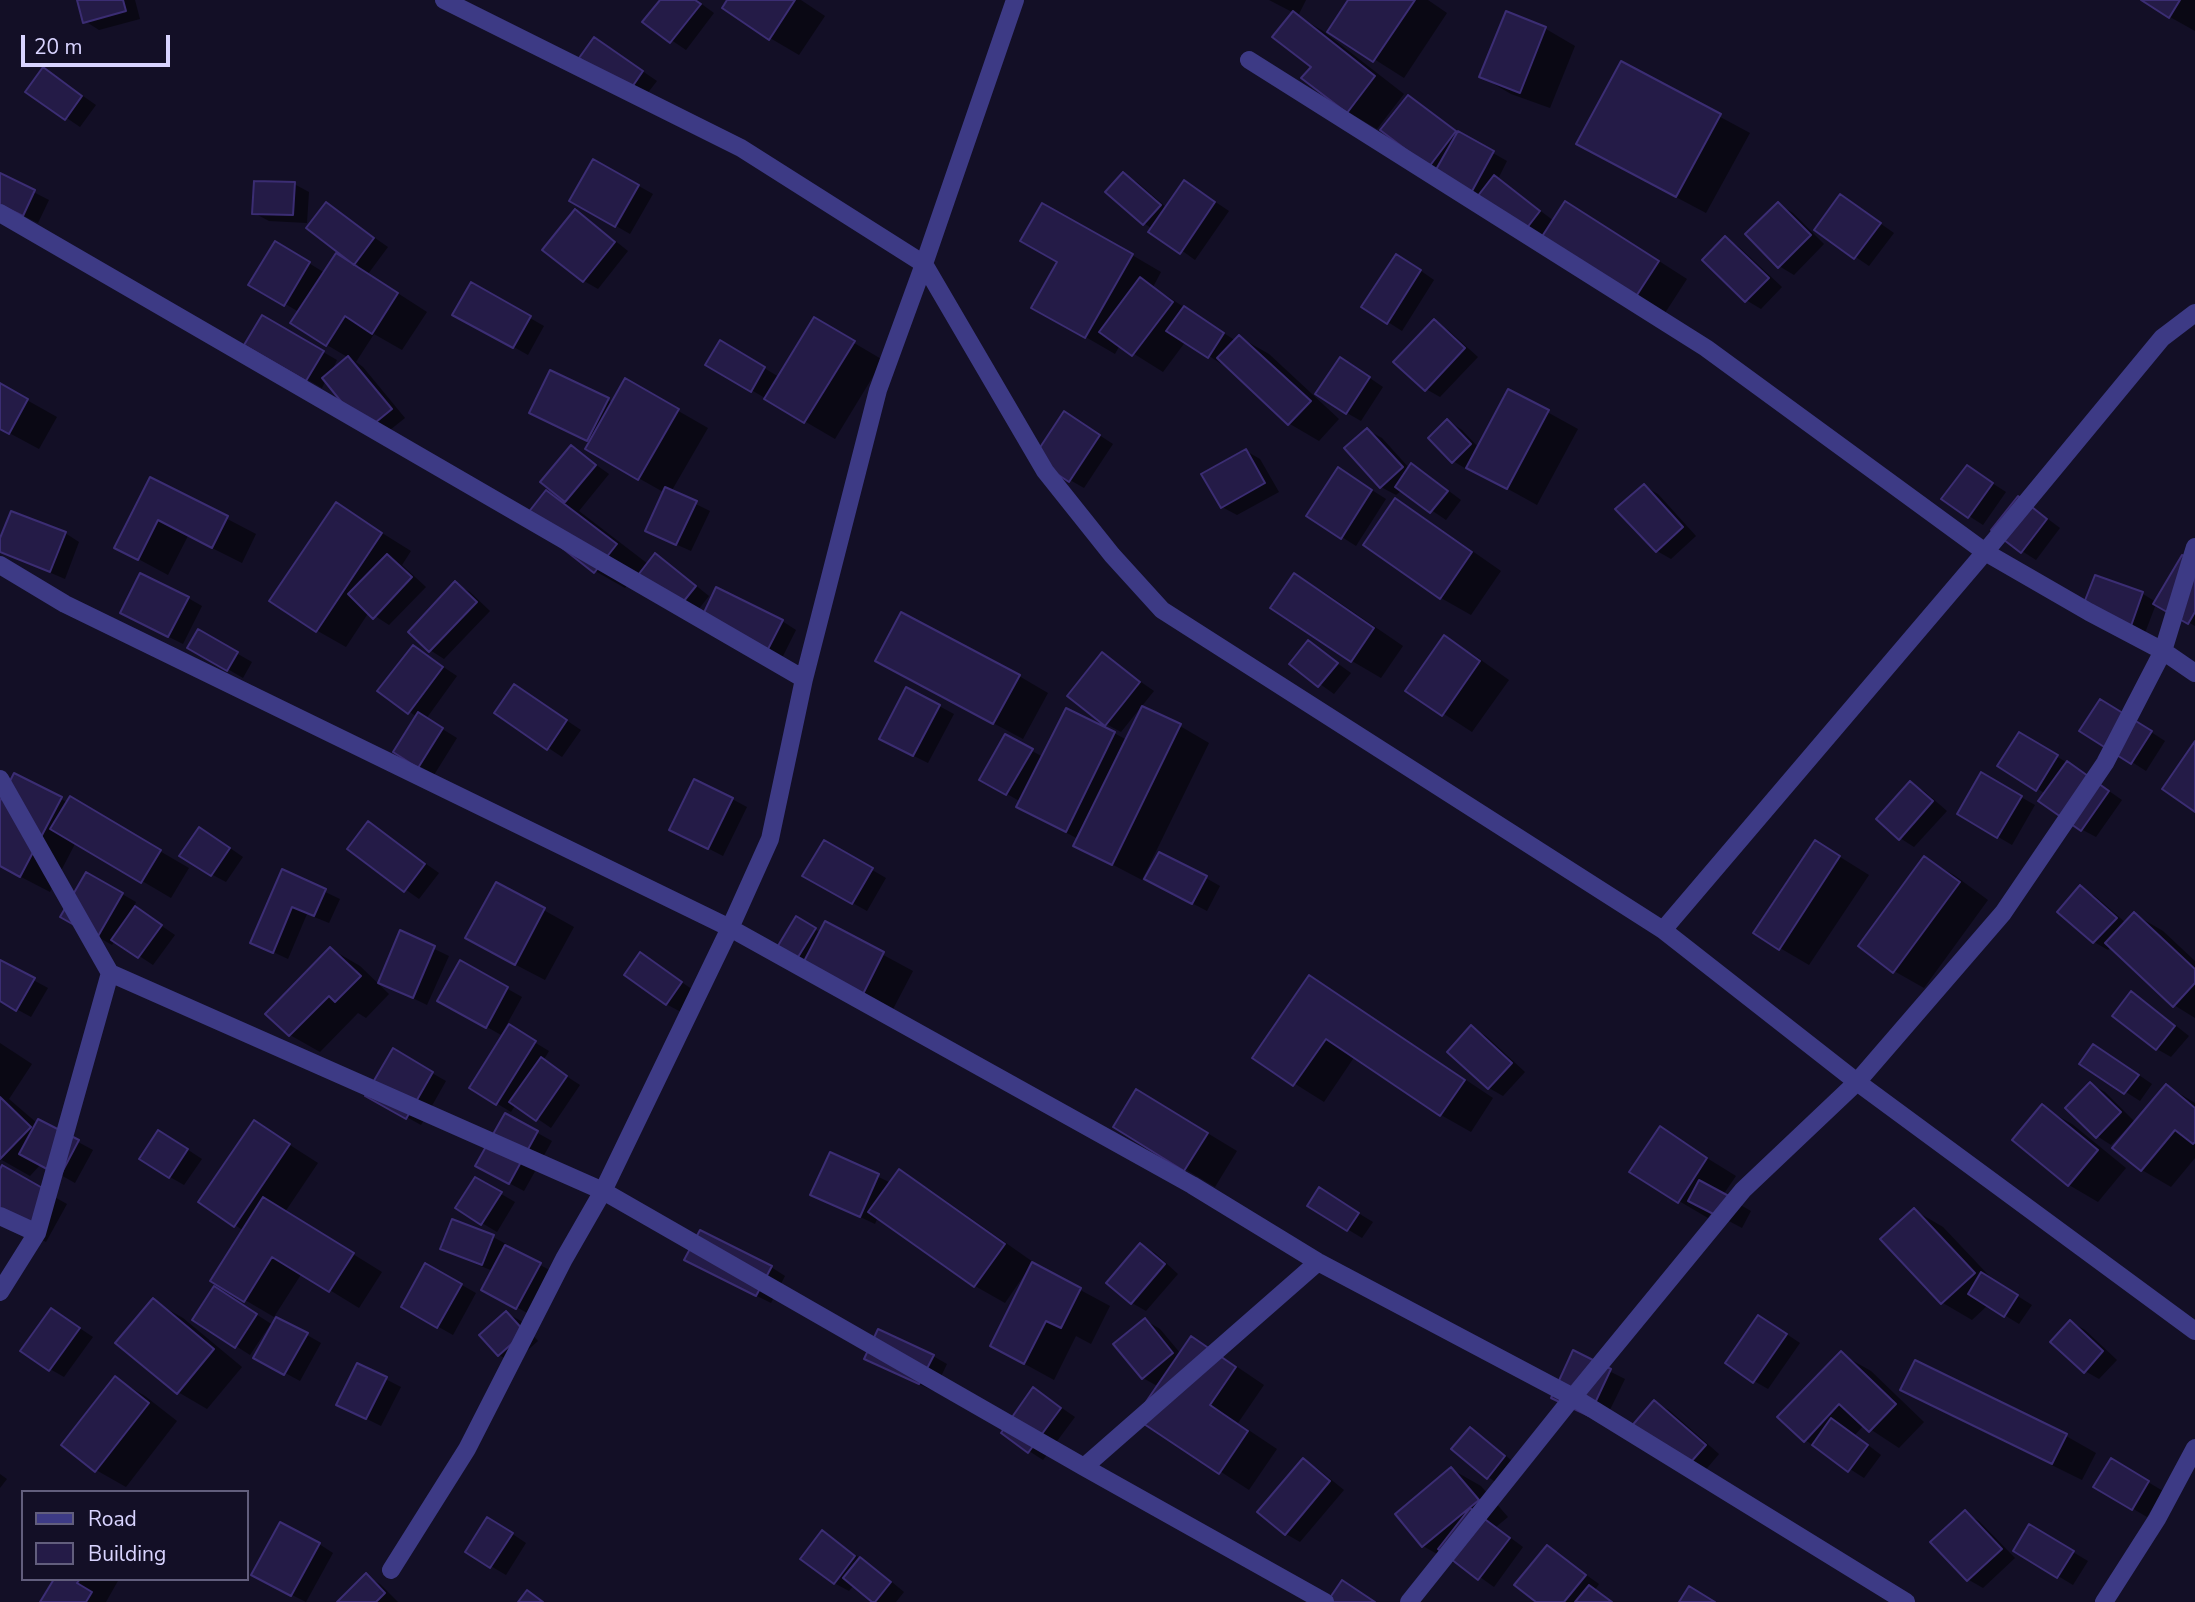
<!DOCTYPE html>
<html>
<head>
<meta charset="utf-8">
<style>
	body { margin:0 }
	#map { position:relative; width:2195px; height:1602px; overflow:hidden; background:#130f26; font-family:"Nunito Sans",sans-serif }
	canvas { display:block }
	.legend { position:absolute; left:21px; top:1490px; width:228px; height:91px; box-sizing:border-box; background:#130f26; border:2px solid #625e7d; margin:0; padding:9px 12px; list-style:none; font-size:21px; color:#d9d4ff }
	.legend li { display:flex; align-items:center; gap:14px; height:35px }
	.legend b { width:35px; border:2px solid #625e7d }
	.scale { position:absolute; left:21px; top:35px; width:149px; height:32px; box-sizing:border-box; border:4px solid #d9d4ff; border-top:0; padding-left:9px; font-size:21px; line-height:24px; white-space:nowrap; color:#d9d4ff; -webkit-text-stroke:5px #130f26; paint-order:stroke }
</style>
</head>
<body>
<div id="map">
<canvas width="2195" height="1602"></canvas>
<ul class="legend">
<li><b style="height:9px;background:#3d3a85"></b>Road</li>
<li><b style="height:19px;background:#241b47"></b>Building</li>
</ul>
<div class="scale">20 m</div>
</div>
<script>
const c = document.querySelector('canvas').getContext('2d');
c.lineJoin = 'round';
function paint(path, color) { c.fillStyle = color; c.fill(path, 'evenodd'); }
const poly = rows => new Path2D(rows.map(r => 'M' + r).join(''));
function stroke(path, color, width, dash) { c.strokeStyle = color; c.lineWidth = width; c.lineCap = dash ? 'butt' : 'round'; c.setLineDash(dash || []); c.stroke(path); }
paint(poly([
	[79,0,135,0,140,19,99,30,85,21],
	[662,0,696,0,714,13,686,50,645,22],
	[729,0,801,0,825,16,799,55,770,38],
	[1269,0,1306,0,1298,16,1323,31,1404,94,1377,129,1348,112,1313,67,1294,13],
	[1351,0,1428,0,1447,13,1404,78,1330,31],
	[2144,0,2195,0,2195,31,2170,17],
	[1507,14,1546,29,1575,46,1550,108,1511,94,1482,77],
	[595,39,657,81,643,99],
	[1622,64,1750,133,1706,213,1608,161],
	[44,69,96,105,80,127,27,91],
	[1408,97,1463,136,1507,161,1498,179,1554,221,1595,220,1687,279,1665,313,1430,166],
	[594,161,653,194,630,234,571,200],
	[1123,174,1137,182,1167,208,1199,191,1229,211,1195,260,1144,223],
	[0,175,49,200,38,223,0,204],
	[294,184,309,192,307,223,269,221,254,213],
	[1841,196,1894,233,1869,266,1816,230],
	[326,204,388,247,368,274,427,312,402,350,374,334,356,362,363,367,405,418,380,438,326,380,322,388,246,344,262,317,337,360,331,373,349,358,327,345,299,312,251,284,276,243,325,273,357,267,358,265,309,228],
	[1778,204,1793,213,1824,244,1794,275,1779,266],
	[575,212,589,220,628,251,598,289,584,281],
	[1725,238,1739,247,1782,287,1761,309,1746,300],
	[1132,255,1161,272,1153,287,1236,341,1239,337,1269,354,1339,419,1319,441,1290,424,1224,363,1223,365,1186,341,1163,372,1120,345,1115,354,1034,307],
	[1411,264,1434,280,1402,331,1388,322],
	[472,285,544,326,528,355,455,314],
	[815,320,883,360,835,439,707,364,721,342,779,377],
	[1434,321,1448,330,1478,357,1440,397,1426,389],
	[1355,368,1383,387,1361,421,1347,413],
	[626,381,708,428,671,492,710,511,691,551,662,538,665,493,587,449,590,444,531,412,608,400,613,403],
	[0,385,57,417,39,449,0,428],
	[1509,391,1578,429,1537,505,1470,468,1468,470,1453,461,1448,421,1462,430,1479,448],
	[1079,422,1113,444,1084,488,1070,480],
	[1367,430,1382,438,1410,469,1412,466,1426,474,1461,500,1446,520,1402,490,1396,495,1381,487,1346,449],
	[571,447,609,474,579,511,648,564,655,555,669,564,709,596,691,619,635,576,625,588,595,571,526,518,547,492,563,502,564,500],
	[1246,451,1260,459,1279,492,1237,515,1222,507],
	[1967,467,2006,492,1983,525,1969,516],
	[1353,478,1386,499,1356,546,1342,537],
	[151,479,256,534,242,563,188,536,168,575,116,547],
	[1644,486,1658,494,1696,536,1671,559,1657,551],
	[1395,501,1425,518,1501,571,1471,615,1441,598,1365,545],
	[337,505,411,551,402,565,426,587,389,625,369,612,346,647,316,630],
	[2032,507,2060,528,2036,560,2022,551],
	[65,533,79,542,65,579,0,551,0,543],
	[2195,564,2195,626,2156,604,2145,633,2099,615,2096,577,2143,594,2156,602],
	[1295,575,1324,592,1403,646,1381,678,1352,661],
	[455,584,470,592,490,611,444,659,430,650],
	[188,598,202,606,183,644,137,621],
	[782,621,796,630,781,660,716,629],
	[199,632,252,662,243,678,190,647],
	[1445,638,1474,655,1509,680,1472,732,1407,690],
	[1309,643,1351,673,1334,694,1292,664],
	[413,647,457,676,426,719,457,738,434,775,395,751,417,717,380,691],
	[1102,655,1154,691,1121,732,1106,724],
	[1019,676,1048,693,1023,739,907,677],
	[515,686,581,730,562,757,496,713],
	[939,706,954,714,928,763,896,747],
	[2115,709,2165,741,2146,771,2132,762],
	[1180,726,1209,743,1142,880,1075,845,1078,839,1019,807,1021,802,981,779,1005,736,1043,757,1114,733,1127,740],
	[2019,734,2071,765,2122,800,2096,837,2081,829,2046,794,2000,766],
	[1982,775,2035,805,2012,845,1959,814],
	[1910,783,1924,791,1947,811,1914,847,1900,838],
	[61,799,68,803,70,799,189,868,171,898,76,842,50,892,0,866,0,805],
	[732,799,747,807,723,856,686,837],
	[368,823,439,873,419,899,349,849],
	[214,837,243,857,226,882,211,874],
	[824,842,886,878,867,911,804,876],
	[1816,842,1869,875,1809,965,1780,948],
	[1924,858,1954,875,1988,900,1924,988,1894,971],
	[283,872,340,899,329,923,307,914,288,959,252,942],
	[87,874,136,902,134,907,175,935,153,965,115,940,112,945,63,917],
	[1206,878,1220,886,1207,911,1161,887],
	[497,884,574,927,545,980,497,955],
	[2081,888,2095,896,2126,923,2134,914,2163,931,2195,961,2195,1018,2174,1005,2111,947,2108,950,2094,942,2060,912],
	[797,918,821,933,826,924,913,971,891,1013,796,960],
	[401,933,449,956,427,1005,380,982],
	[331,949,360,966,389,994,366,1018,358,1013,320,1052,290,1035,268,1014],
	[641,954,696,992,681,1012,666,1004],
	[0,962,48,988,31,1017,0,1000],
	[460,962,522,997,501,1035,440,1000],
	[1309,977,1339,995,1493,1098,1471,1132,1441,1115,1355,1056,1324,1102,1254,1058],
	[2132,994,2146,1002,2189,1036,2171,1057,2157,1049,2115,1016],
	[509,1027,549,1051,543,1061,580,1085,551,1128,516,1104,511,1112,471,1088],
	[1471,1027,1486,1036,1525,1072,1503,1096,1489,1088],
	[0,1043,32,1064,9,1099,38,1124,39,1121,93,1150,75,1183,41,1164,30,1176,0,1159],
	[393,1051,446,1081,421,1125,367,1095],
	[2108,1054,2152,1084,2140,1101,2082,1064],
	[2090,1084,2105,1092,2136,1123,2167,1086,2195,1103,2195,1158,2171,1187,2142,1170,2132,1123,2111,1145,2097,1136],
	[2042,1107,2072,1124,2126,1168,2098,1202,2069,1185],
	[1166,1108,1237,1151,1215,1187,1115,1127],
	[505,1115,552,1141,524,1191,492,1174],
	[254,1122,318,1163,285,1212,382,1272,359,1308,302,1273,274,1317,245,1300,244,1231,235,1225],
	[1660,1129,1736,1176,1723,1195,1751,1211,1742,1228,1712,1212,1708,1218,1679,1201],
	[173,1140,202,1159,184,1185,170,1177],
	[831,1154,891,1183,899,1172,929,1189,1033,1262,1032,1264,1110,1306,1091,1344,1076,1336,1054,1380,992,1346,1029,1272,1027,1271,1005,1303,975,1286,878,1217,875,1224,812,1194],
	[3,1168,67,1204,46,1242,0,1216,0,1173],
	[475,1179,515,1202,497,1232,457,1208],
	[1333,1198,1373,1222,1362,1238,1309,1206],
	[1914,1210,1943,1227,1995,1282,2032,1305,2019,1324,1988,1305,1972,1320,1943,1303,1882,1239],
	[453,1221,493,1237,508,1245,507,1247,555,1273,531,1315,498,1297,493,1271,456,1256,442,1248],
	[1141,1245,1155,1253,1178,1274,1146,1311,1132,1303],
	[426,1265,476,1293,453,1335,403,1307],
	[771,1267,785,1276,771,1303,701,1268],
	[229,1297,273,1325,307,1335,321,1343,300,1381,256,1357,273,1326,270,1325,250,1355,194,1319],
	[153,1301,183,1318,242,1367,207,1409,178,1392],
	[506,1313,521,1321,538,1341,513,1363,499,1355],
	[66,1319,93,1337,64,1377,50,1369],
	[1145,1320,1160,1329,1181,1354,1221,1356,1264,1385,1238,1423,1277,1449,1249,1490,1138,1418,1159,1387,1143,1378],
	[2071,1322,2085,1330,2117,1360,2099,1379,2085,1371],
	[1773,1325,1800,1343,1768,1389,1754,1381],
	[1573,1353,1625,1379,1604,1422],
	[1841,1354,1871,1371,1924,1422,1899,1448,1864,1425,1855,1435,1881,1455,1864,1478,1805,1440],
	[933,1356,947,1364,934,1391,880,1366],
	[1916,1362,2066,1436,2096,1453,2082,1480,1932,1406,1902,1389],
	[358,1365,401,1387,381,1426,353,1412],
	[116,1379,145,1396,177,1421,126,1487,96,1470],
	[1034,1389,1075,1417,1043,1460,1029,1451],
	[1654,1402,1669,1410,1719,1454,1698,1479],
	[1471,1429,1485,1438,1518,1466,1502,1486,1488,1477],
	[1304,1460,1318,1469,1344,1490,1300,1542,1286,1534],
	[2111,1460,2163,1491,2147,1517,2096,1487],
	[1451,1469,1481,1486,1508,1517,1496,1527,1523,1547,1494,1587,1456,1560,1453,1563,1423,1546],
	[0,1474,7,1479,0,1488],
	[1965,1513,1979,1521,2015,1558,1983,1588,1969,1580,1933,1542],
	[2029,1526,2088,1561,2073,1585,2015,1550],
	[502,1527,526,1543,506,1575,467,1552],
	[822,1533,875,1568,904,1592,896,1602,875,1602,854,1585,849,1591,834,1583],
	[319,1544,333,1553,306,1602,268,1583],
	[1547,1547,1599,1584,1595,1590,1613,1602,1539,1602],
	[366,1576,380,1584,398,1602,339,1602],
	[56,1579,119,1579,106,1602,42,1602]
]), '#0007');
const building = poly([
	[77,0,123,0,126,11,83,23,77,0],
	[660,0,695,0,701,4,670,43,642,22,660,0],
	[727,0,795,0,769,40,722,8,727,0],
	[1348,0,1415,0,1373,62,1327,32,1348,0],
	[2141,0,2180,0,2169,18,2141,0],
	[1293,11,1375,76,1347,113,1301,78,1311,67,1272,37,1293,11],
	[1506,11,1546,27,1520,93,1479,77,1506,11],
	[594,37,643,71,628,93,579,58,594,37],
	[1621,61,1721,114,1676,197,1576,144,1621,61],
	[43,67,82,96,65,120,25,92,43,67],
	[1408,95,1456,131,1429,167,1380,130,1408,95],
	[1458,131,1494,151,1471,193,1434,173,1458,131],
	[593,159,639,185,615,227,569,201,593,159],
	[1123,172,1161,205,1143,225,1105,192,1123,172],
	[0,173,35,190,23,216,0,205,0,173],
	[1494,175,1540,211,1523,233,1477,197,1494,175],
	[1184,180,1215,202,1180,254,1148,232,1184,180],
	[254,181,295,182,293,215,252,214,254,181],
	[1840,194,1881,223,1854,259,1814,230,1840,194],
	[1565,201,1659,261,1635,298,1541,238,1565,201],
	[326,202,374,238,354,265,306,228,326,202],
	[1778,202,1811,235,1778,268,1745,234,1778,202],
	[1042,203,1133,254,1085,338,1031,308,1057,262,1020,241,1042,203],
	[575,209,615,242,583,282,542,250,575,209],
	[1725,236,1769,278,1745,302,1702,260,1725,236],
	[275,241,310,262,284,306,248,285,275,241],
	[336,253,398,293,372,334,345,316,326,346,290,323,336,253],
	[1396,254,1421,270,1387,324,1361,307,1396,254],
	[1140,277,1173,302,1132,356,1099,332,1140,277],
	[471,282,531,316,513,348,452,315,471,282],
	[1184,306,1224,333,1208,358,1166,331,1184,306],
	[262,315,324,351,306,381,244,345,262,315],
	[814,317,855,341,804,423,764,399,814,317],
	[1434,319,1465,348,1425,391,1393,362,1434,319],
	[1239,335,1311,401,1288,425,1217,358,1239,335],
	[720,340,765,367,751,392,705,365,720,340],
	[348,356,392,409,365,431,322,378,348,356],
	[1340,357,1370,377,1346,414,1315,394,1340,357],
	[550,370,609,398,587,441,529,413,550,370],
	[625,378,679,409,638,480,585,449,625,378],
	[0,383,28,399,9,434,0,429,0,383],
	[1508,389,1549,410,1507,489,1466,468,1508,389],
	[1064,411,1100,435,1069,482,1033,458,1064,411],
	[1447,419,1471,444,1452,463,1428,438,1447,419],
	[1367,428,1403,467,1380,488,1344,448,1367,428],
	[571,445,596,465,565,502,540,482,571,445],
	[1246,449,1265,483,1221,508,1201,474,1246,449],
	[1411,463,1448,491,1430,513,1395,487,1411,463],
	[1967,465,1993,483,1968,518,1941,499,1967,465],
	[1338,467,1372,490,1341,539,1306,516,1338,467],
	[150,477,228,516,212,548,158,520,138,560,114,548,150,477],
	[1644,484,1683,527,1656,552,1615,509,1644,484],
	[665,487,697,501,676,545,645,531,665,487],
	[546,490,617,544,594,573,524,518,546,490],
	[2018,496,2047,519,2021,553,1991,530,2018,496],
	[1395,498,1472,552,1440,599,1363,545,1395,498],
	[336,502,382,533,316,632,269,601,336,502],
	[11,511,66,532,50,572,0,552,0,538,11,511],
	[655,553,696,586,675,612,635,579,655,553],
	[387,554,412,577,373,619,348,594,387,554],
	[2182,555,2195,562,2195,612,2188,624,2153,604,2182,555],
	[140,573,189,597,168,637,120,613,140,573],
	[1294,573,1374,628,1351,662,1270,608,1294,573],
	[2095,575,2143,592,2131,626,2082,608,2095,575],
	[455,581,477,602,429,652,408,632,455,581],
	[716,587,783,620,766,653,700,621,716,587],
	[901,612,1020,675,993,724,875,661,901,612],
	[198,629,238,652,227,671,187,648,198,629],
	[1444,635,1480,661,1442,716,1405,691,1444,635],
	[1308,640,1338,663,1318,687,1289,664,1308,640],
	[413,645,443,667,408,714,377,691,413,645],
	[1102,652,1140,682,1105,726,1067,696,1102,652],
	[514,684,567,720,547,750,494,713,514,684],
	[906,687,940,705,913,756,879,739,906,687],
	[2100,699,2152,731,2131,764,2079,731,2100,699],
	[1142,706,1181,724,1112,865,1073,846,1142,706],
	[1066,708,1115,732,1066,832,1016,807,1066,708],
	[418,712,443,728,418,768,393,752,418,712],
	[2019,732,2058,755,2036,791,1997,766,2019,732],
	[1005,734,1033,749,1006,795,979,780,1005,734],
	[2195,741,2195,812,2162,789,2195,741],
	[2067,761,2109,791,2081,831,2038,801,2067,761],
	[1981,772,2022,796,1997,838,1957,814,1981,772],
	[14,773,62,797,20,877,0,866,0,801,14,773],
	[694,779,733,798,708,849,669,830,694,779],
	[1910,781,1933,801,1899,840,1876,819,1910,781],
	[70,796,161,850,141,883,50,829,70,796],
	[368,821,425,864,404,892,347,849,368,821],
	[199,827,230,848,211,876,179,856,199,827],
	[824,840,873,868,852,904,802,876,824,840],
	[1815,840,1840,856,1779,950,1753,933,1815,840],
	[1159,852,1207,876,1192,904,1144,879,1159,852],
	[1924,856,1960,882,1893,973,1858,946,1924,856],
	[282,869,326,889,314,916,292,907,273,953,250,943,282,869],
	[86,872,123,893,97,938,60,917,86,872],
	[496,882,545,908,515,965,465,938,496,882],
	[2080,885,2117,918,2093,943,2057,912,2080,885],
	[135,906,162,925,138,958,111,940,135,906],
	[2134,912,2195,969,2195,983,2173,1007,2105,943,2134,912],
	[796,916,816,928,795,962,776,949,796,916],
	[825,921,884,952,861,998,801,967,825,921],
	[400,930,435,946,413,998,378,983,400,930],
	[330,947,361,976,335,1002,329,996,289,1036,265,1014,330,947],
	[640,952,682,982,666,1005,624,975,640,952],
	[0,960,35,978,16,1011,0,1001,0,960],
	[460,960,508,987,486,1028,437,1001,460,960],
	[1309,975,1465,1080,1440,1116,1326,1039,1293,1086,1252,1058,1309,975],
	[2131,991,2175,1026,2156,1050,2112,1016,2131,991],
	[509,1024,536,1041,496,1105,469,1088,509,1024],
	[1471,1025,1512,1063,1488,1089,1447,1052,1471,1025],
	[2093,1044,2139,1075,2124,1094,2079,1064,2093,1044],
	[393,1048,433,1072,406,1119,365,1096,393,1048],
	[541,1057,567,1076,536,1121,509,1102,541,1057],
	[2090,1082,2121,1112,2096,1138,2065,1108,2090,1082],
	[2166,1084,2195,1108,2195,1142,2193,1144,2175,1130,2141,1171,2112,1148,2166,1084],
	[1136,1089,1208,1133,1184,1171,1113,1127,1136,1089],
	[0,1097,31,1127,0,1159,0,1097],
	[2042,1104,2098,1150,2068,1186,2012,1140,2042,1104],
	[505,1113,538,1131,509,1184,475,1166,505,1113],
	[38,1119,79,1140,60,1176,19,1154,38,1119],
	[254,1120,290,1144,234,1227,198,1202,254,1120],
	[1660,1126,1707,1158,1678,1203,1629,1172,1660,1126],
	[158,1130,188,1149,169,1178,139,1159,158,1130],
	[830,1152,879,1174,860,1217,810,1195,830,1152],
	[2,1165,53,1194,30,1235,0,1218,0,1169,2,1165],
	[899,1169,1005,1244,974,1287,868,1212,899,1169],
	[475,1177,502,1192,481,1225,455,1208,475,1177],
	[1699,1180,1738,1201,1727,1221,1688,1201,1699,1180],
	[1319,1187,1359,1213,1347,1231,1307,1206,1319,1187],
	[263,1197,354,1253,329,1292,272,1257,244,1302,210,1281,263,1197],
	[1914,1208,1975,1273,1941,1304,1880,1239,1914,1208],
	[452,1219,494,1235,482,1265,440,1249,452,1219],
	[700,1230,772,1266,756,1296,684,1260,700,1230],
	[1140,1243,1165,1264,1131,1304,1106,1283,1140,1243],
	[505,1245,541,1263,516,1309,481,1290,505,1245],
	[1032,1262,1081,1288,1061,1328,1046,1321,1024,1364,990,1346,1032,1262],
	[425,1263,462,1284,437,1328,401,1307,425,1263],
	[1981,1272,2018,1295,2004,1317,1968,1294,1981,1272],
	[214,1286,257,1314,235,1348,192,1320,214,1286],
	[153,1298,214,1349,177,1394,115,1343,153,1298],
	[51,1308,80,1328,49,1371,20,1351,51,1308],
	[506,1311,525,1332,498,1356,479,1335,506,1311],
	[1758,1315,1787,1334,1753,1383,1725,1363,1758,1315],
	[276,1317,308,1333,284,1375,253,1358,276,1317],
	[1145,1318,1173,1353,1142,1379,1113,1344,1145,1318],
	[2070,1320,2103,1351,2084,1373,2050,1342,2070,1320],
	[878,1329,934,1355,919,1384,864,1359,878,1329],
	[1191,1336,1236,1367,1210,1405,1248,1431,1219,1474,1135,1418,1191,1336],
	[1573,1350,1611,1369,1589,1416,1551,1398,1573,1350],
	[1841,1351,1896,1404,1869,1432,1839,1404,1804,1442,1777,1417,1841,1351],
	[1915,1360,2067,1434,2052,1464,1900,1390,1915,1360],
	[357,1363,387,1377,366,1419,336,1405,357,1363],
	[115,1376,149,1403,95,1472,61,1445,115,1376],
	[1033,1387,1061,1408,1028,1453,1001,1433,1033,1387],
	[1654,1400,1706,1445,1682,1472,1630,1428,1654,1400],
	[1831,1418,1868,1445,1848,1472,1812,1445,1831,1418],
	[1470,1427,1505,1456,1487,1479,1451,1449,1470,1427],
	[1303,1458,1330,1481,1285,1535,1257,1512,1303,1458],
	[2111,1458,2149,1481,2132,1510,2093,1487,2111,1458],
	[1451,1467,1479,1500,1422,1547,1395,1514,1451,1467],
	[1470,1508,1510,1538,1478,1580,1438,1549,1470,1508],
	[1965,1510,2002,1549,1967,1581,1930,1542,1965,1510],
	[487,1517,513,1533,490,1568,465,1552,487,1517],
	[280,1522,320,1543,291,1596,251,1575,280,1522],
	[2029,1524,2074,1551,2057,1578,2013,1551,2029,1524],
	[822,1530,855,1556,834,1584,800,1559,822,1530],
	[1547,1545,1586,1575,1564,1602,1536,1602,1514,1585,1547,1545],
	[860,1557,891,1582,875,1602,872,1602,843,1578,860,1557],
	[366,1573,385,1593,376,1602,337,1602,366,1573],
	[54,1579,80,1579,77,1583,92,1592,86,1602,40,1602,54,1579],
	[1342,1580,1375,1602,1327,1602,1342,1580],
	[1589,1585,1612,1602,1575,1602,1589,1585],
	[1689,1586,1715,1602,1679,1602,1689,1586],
	[527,1590,543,1602,518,1602,527,1590]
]);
paint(building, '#241b47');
stroke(building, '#3b2d73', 2);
stroke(poly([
	[444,0,741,148,924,264,1045,471,1112,555,1162,610,1663,930,1857,1082,2195,1331],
	[1249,60,1706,348,1985,552,2089,612,2163,651,2195,673],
	[0,213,804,679],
	[0,565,65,604,730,928,1192,1185,1318,1262,1573,1397,1906,1602],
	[0,779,110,973,603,1191,1084,1467,1325,1602],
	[1663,930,1985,552,2162,338,2195,313],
	[0,1216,37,1233],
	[0,1292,37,1233,110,973],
	[1084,1467,1318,1262],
	[391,1570,467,1449,564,1259,603,1191,730,928,770,839,804,679,878,390,924,264,1015,0],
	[1409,1602,1573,1397,1743,1190,1857,1082,2003,913,2105,763,2163,651,2195,547],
	[2104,1602,2157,1519,2195,1448]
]), '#3d3a85', 18);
</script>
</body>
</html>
